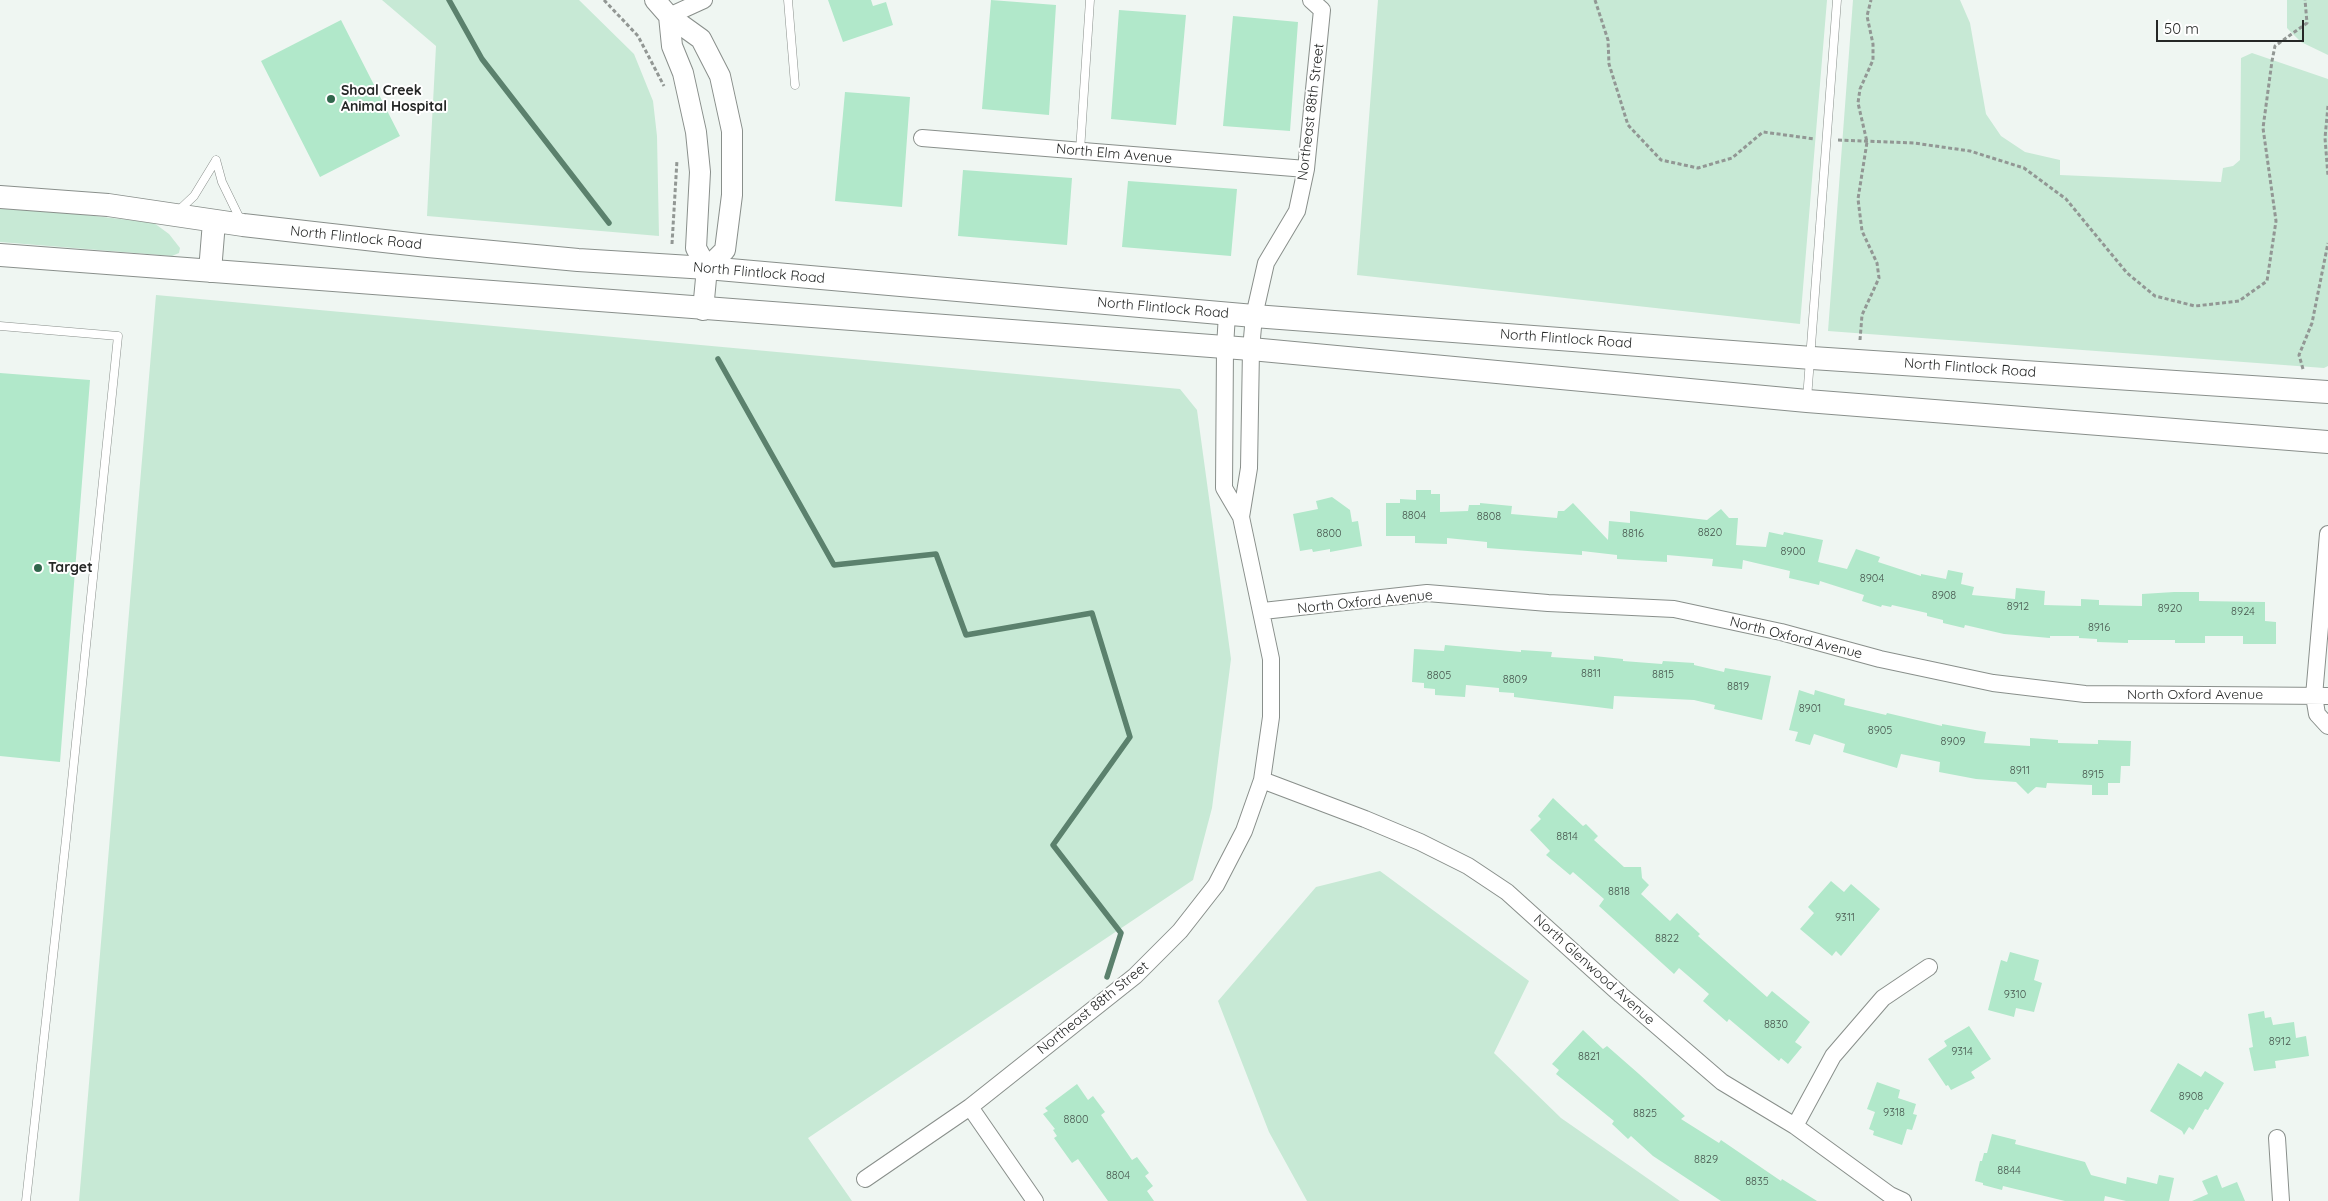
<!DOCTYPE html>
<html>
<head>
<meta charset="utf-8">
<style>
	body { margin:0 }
	#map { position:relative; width:2328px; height:1201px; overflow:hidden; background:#eff6f2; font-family:Quicksand,sans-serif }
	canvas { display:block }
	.scale { position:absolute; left:2156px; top:20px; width:148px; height:22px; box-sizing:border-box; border:2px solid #252726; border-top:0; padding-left:6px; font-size:15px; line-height:18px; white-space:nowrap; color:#252726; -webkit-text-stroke:4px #fff; paint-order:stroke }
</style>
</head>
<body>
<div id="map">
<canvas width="2328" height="1201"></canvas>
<div class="scale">50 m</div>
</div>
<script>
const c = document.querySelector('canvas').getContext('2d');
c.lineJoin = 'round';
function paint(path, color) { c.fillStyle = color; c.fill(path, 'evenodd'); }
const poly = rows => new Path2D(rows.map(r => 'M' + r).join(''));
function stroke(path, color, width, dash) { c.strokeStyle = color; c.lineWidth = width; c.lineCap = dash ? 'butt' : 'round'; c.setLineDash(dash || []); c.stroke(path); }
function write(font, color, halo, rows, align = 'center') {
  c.font = font + ' Quicksand,sans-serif'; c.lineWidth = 4; c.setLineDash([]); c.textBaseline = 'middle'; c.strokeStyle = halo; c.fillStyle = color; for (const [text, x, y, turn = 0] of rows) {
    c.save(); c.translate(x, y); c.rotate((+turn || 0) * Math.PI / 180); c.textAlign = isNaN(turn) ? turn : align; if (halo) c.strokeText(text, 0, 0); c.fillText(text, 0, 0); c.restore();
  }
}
paint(poly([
	[382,0,579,0,634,54,653,101,657,136,659,236,427,216,436,46],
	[1378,0,1827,0,1800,324,1357,275],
	[1853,0,1960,0,1970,23,1986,114,2001,136,2025,152,2060,160,2060,175,2221,182,2223,168,2233,166,2240,160,2241,58,2252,53,2328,79,2328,366,2324,368,1828,331],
	[2287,0,2328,0,2328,55,2301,42,2287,28],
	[10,206,154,223,169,234,180,248,179,253,172,256,0,242,0,208],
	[156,295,1180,389,1197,410,1231,659,1212,808,1193,880,808,1138,852,1201,79,1201],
	[1380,871,1529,981,1494,1053,1561,1118,1680,1201,1307,1201,1269,1132,1218,1001,1316,887]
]), '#c7e9d5');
stroke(poly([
	[449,0,482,59,609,223],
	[718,359,834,565,936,554,966,635,1092,613,1130,737,1053,845,1121,933,1107,977]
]), '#5b816d', 5.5);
paint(poly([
	[828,0,871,0,873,6,886,2,893,25,843,42],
	[991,0,1056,5,1049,115,982,109],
	[1119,10,1186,15,1176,125,1111,119],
	[1233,16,1298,22,1290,131,1223,126],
	[341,20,400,136,320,177,261,61],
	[845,92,910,97,902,207,835,201],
	[963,170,1072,178,1067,245,958,236],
	[1128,181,1237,189,1231,256,1122,247],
	[0,373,90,380,60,762,0,756],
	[1416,490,1431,490,1431,494,1440,494,1440,512,1468,511,1469,505,1480,505,1480,503,1512,506,1511,514,1557,518,1558,511,1564,511,1573,503,1608,540,1609,521,1630,523,1630,511,1707,520,1721,509,1729,518,1738,518,1736,545,1766,547,1769,532,1783,535,1784,532,1823,540,1818,562,1847,569,1856,549,1880,557,1878,562,1921,576,1921,574,1946,579,1948,570,1963,573,1961,584,1974,587,1972,595,2015,599,2016,588,2045,591,2044,605,2081,606,2081,599,2099,600,2099,605,2142,606,2142,594,2174,592,2199,592,2199,601,2265,602,2265,621,2276,622,2276,644,2243,644,2243,636,2205,636,2205,643,2175,643,2175,640,2128,640,2128,643,2097,642,2097,639,2079,638,2079,636,2050,636,2050,638,2004,634,1965,625,1964,628,1943,623,1943,620,1927,616,1927,613,1892,605,1891,607,1882,605,1881,607,1862,601,1864,595,1820,581,1819,585,1789,578,1790,571,1743,560,1742,569,1712,566,1713,559,1667,555,1667,562,1617,559,1617,555,1582,551,1582,555,1487,548,1487,542,1447,538,1447,544,1415,543,1415,536,1386,536,1386,503,1400,503,1400,499,1416,500],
	[1332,497,1350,510,1352,522,1358,521,1362,546,1330,552,1330,549,1313,552,1312,549,1300,551,1293,514,1318,509,1316,501],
	[1445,645,1521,652,1521,650,1552,652,1551,657,1594,660,1594,656,1623,659,1623,661,1662,664,1663,661,1694,663,1694,665,1724,672,1725,668,1771,676,1762,720,1714,709,1715,705,1694,700,1614,696,1613,709,1514,697,1514,693,1499,692,1499,688,1466,685,1465,697,1435,695,1435,689,1424,688,1424,683,1412,682,1414,649,1444,651],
	[1799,690,1814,695,1815,690,1845,699,1844,705,1886,715,1887,713,1942,726,1942,724,1986,732,1984,743,2030,746,2030,738,2058,740,2058,743,2098,744,2098,740,2131,741,2130,766,2121,766,2120,783,2108,783,2108,795,2092,795,2092,785,2047,783,2046,788,2036,787,2028,794,2016,782,1976,779,1939,772,1940,762,1901,754,1897,768,1843,752,1845,744,1814,734,1810,745,1795,741,1798,732,1789,730],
	[1553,798,1583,826,1586,824,1598,836,1594,840,1624,867,1641,867,1642,878,1649,885,1641,894,1670,921,1677,913,1700,934,1698,936,1767,997,1772,991,1810,1022,1795,1042,1802,1047,1788,1064,1781,1058,1779,1061,1729,1019,1727,1022,1703,1001,1709,994,1679,968,1674,974,1599,906,1604,899,1573,872,1570,875,1546,855,1550,851,1530,830,1541,819,1538,816],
	[1831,881,1844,892,1851,884,1880,909,1841,956,1836,951,1832,956,1800,929,1814,913,1808,907],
	[2010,952,2039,960,2034,980,2042,983,2034,1012,2016,1008,2014,1017,1988,1010,2001,960,2007,962],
	[2264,1011,2265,1018,2271,1017,2273,1025,2294,1022,2296,1038,2306,1036,2309,1056,2275,1061,2276,1068,2254,1071,2249,1048,2253,1047,2248,1014],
	[1969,1026,1991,1059,1971,1072,1975,1078,1951,1090,1948,1085,1946,1086,1928,1059,1947,1046,1944,1041],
	[1583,1030,1603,1049,1607,1046,1639,1074,1685,1116,1681,1119,1719,1143,1721,1140,1781,1181,1782,1179,1817,1201,1721,1201,1653,1156,1631,1136,1628,1139,1612,1124,1614,1121,1556,1074,1559,1070,1552,1064],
	[2178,1063,2201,1077,2205,1071,2224,1083,2208,1110,2205,1109,2193,1130,2189,1127,2184,1135,2182,1131,2150,1111],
	[1877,1082,1900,1090,1898,1098,1916,1104,1913,1114,1917,1115,1912,1130,1907,1129,1902,1145,1873,1135,1874,1131,1869,1129,1875,1112,1867,1109],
	[1077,1084,1088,1100,1093,1096,1105,1112,1101,1115,1132,1160,1137,1157,1149,1173,1145,1176,1153,1186,1147,1191,1154,1201,1108,1201,1078,1159,1072,1163,1054,1138,1057,1136,1053,1130,1055,1129,1043,1114,1048,1111,1045,1108],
	[1992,1134,2016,1140,2015,1144,2085,1162,2091,1175,2126,1184,2127,1177,2157,1184,2159,1175,2174,1178,2169,1201,2126,1201,2105,1196,2104,1201,2065,1201,2003,1186,2002,1190,1983,1185,1983,1183,1975,1181,1980,1161,1982,1161,1984,1153,1987,1153],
	[2217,1175,2222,1188,2237,1182,2245,1201,2192,1201,2208,1194,2202,1181]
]), '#b1e8ca');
const service = poly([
	[788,0,795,85],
	[1080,151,1090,0],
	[216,160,222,182,241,221],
	[177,212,194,196,216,160],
	[0,326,118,336,66,839,26,1201],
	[1807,399,1837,0]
]);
const minor = poly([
	[669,16,704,0],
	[922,138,1306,169],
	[1241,517,1249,468,1251,349,1254,316,1266,263,1297,211,1306,169,1322,10,1311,0],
	[2328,534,2314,696,2317,714,2328,726],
	[1263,611,1427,593,1548,603,1674,609,1781,632,1880,659,1993,683,2085,694,2328,696],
	[1262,780,1365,819,1420,842,1468,866,1507,892,1621,995,1722,1082,1795,1126,1890,1195,1903,1201],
	[970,1107,1035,1201],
	[1795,1126,1833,1056,1883,998,1929,967],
	[2277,1138,2281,1201],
	[865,1179,970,1107,1135,976,1180,931,1216,885,1244,831,1262,780,1271,717,1271,659,1241,517,1224,488,1225,347,1227,314]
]);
const tertiary = poly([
	[655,0,669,16,701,39,720,76,732,131,732,195,725,250,707,268],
	[669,16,672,46,683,73,696,132,700,172,696,248,707,268,703,310]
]);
const secondary = poly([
	[0,197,108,205,243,225,428,246,578,260,707,268,1254,316,1812,358,2328,392],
	[0,255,1251,349,1807,401,2328,442],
	[210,271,214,222]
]);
stroke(service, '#898f8b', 9);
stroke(minor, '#898f8b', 18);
stroke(tertiary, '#898f8b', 22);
stroke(secondary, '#898f8b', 24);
stroke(poly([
	[604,0,638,36,664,86],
	[1595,0,1608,40,1609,64,1628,125,1661,160,1698,168,1732,158,1763,132,1815,139],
	[2328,106,2325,138,2328,176],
	[1838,140,1914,143,1970,151,2024,168,2066,199,2127,273,2155,296,2195,306,2239,301,2267,281,2276,221,2263,128,2272,61,2275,46,2307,23,2305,0],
	[672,244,677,160],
	[1860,340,1862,315,1879,278,1877,263,1862,231,1858,199,1867,142,1858,103,1860,89,1873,60,1873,44,1867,16,1871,0],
	[2303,369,2299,355,2312,323,2328,243]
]), '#929794', 3, [4, 2.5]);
stroke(service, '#fff', 8);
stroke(minor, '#fff', 16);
stroke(tertiary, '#fff', 20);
stroke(secondary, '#fff', 22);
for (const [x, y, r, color] of [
	[331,99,5,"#31674c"],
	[38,568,5,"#31674c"]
]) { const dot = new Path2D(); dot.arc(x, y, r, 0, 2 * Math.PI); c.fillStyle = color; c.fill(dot); stroke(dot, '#fff', 2); }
write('11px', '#48574f', null, [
	["8804",1414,516],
	["8808",1489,517],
	["8820",1710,533],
	["8800",1329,534],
	["8816",1633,534],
	["8900",1793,552],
	["8904",1872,579],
	["8908",1944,596],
	["8912",2018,607],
	["8920",2170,609],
	["8924",2243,612],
	["8916",2099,628],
	["8811",1591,674],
	["8815",1663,675],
	["8805",1439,676],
	["8809",1515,680],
	["8819",1738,687],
	["8901",1810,709],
	["8905",1880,731],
	["8909",1953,742],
	["8911",2020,771],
	["8915",2093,775],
	["8814",1567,837],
	["8818",1619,892],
	["9311",1845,918],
	["8822",1667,939],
	["9310",2015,995],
	["8830",1776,1025],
	["8912",2280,1042],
	["9314",1962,1052],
	["8821",1589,1057],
	["8908",2191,1097],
	["9318",1894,1113],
	["8825",1645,1114],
	["8800",1076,1120],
	["8829",1706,1160],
	["8844",2009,1171],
	["8804",1118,1176],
	["8835",1757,1182]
]);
write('bold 14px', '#252726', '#fff', [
	["Shoal Creek",341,91],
	["Animal Hospital",341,107],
	["Target",48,568]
], 'left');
write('14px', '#252726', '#fff', [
	["Northeast 88th Street",1311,112,-83],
	["North Elm Avenue",1114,154,5],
	["North Flintlock Road",356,238,6],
	["North Flintlock Road",759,273,5],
	["North Flintlock Road",1163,308,5],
	["North Flintlock Road",1566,339,4],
	["North Flintlock Road",1970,368,4],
	["North Oxford Avenue",1365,602,-6],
	["North Oxford Avenue",1796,638,14],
	["North Oxford Avenue",2195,695],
	["North Glenwood Avenue",1594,970,42],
	["Northeast 88th Street",1093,1008,-39]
]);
</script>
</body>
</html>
